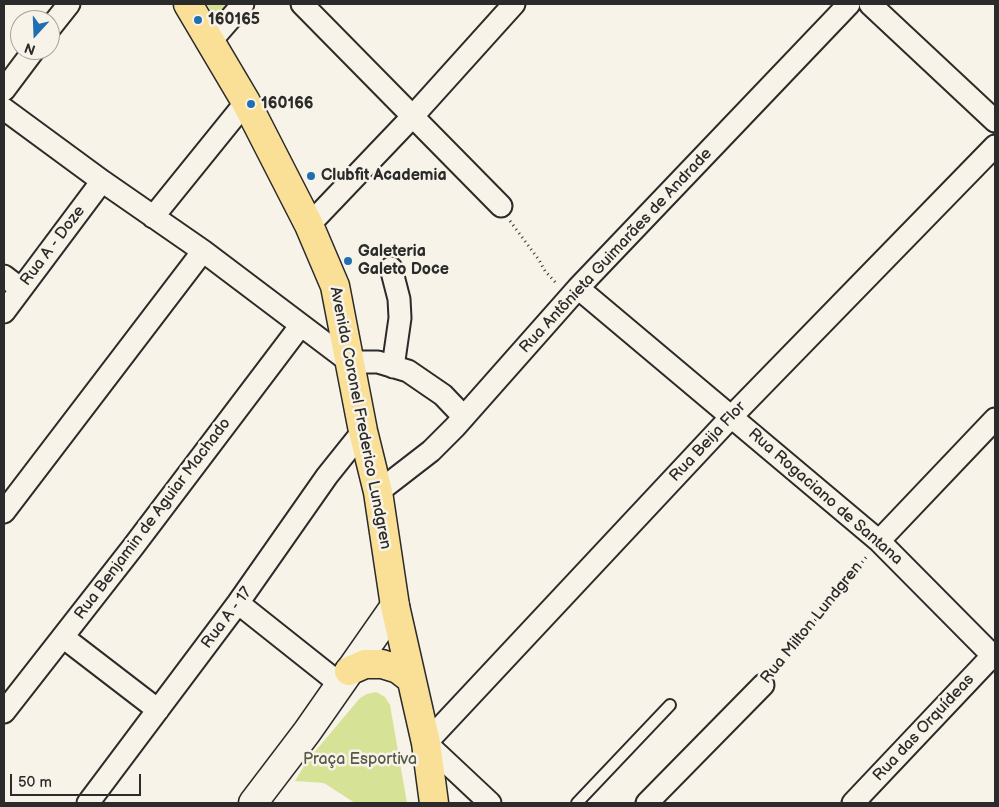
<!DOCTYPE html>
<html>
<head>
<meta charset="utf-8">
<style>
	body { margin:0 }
	#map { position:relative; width:999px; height:807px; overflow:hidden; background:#f7f3e8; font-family:"Balsamiq Sans",sans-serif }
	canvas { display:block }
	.frame { position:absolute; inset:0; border:5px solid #2b2b2b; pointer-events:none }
	.north { position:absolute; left:10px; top:10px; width:50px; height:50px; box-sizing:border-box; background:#f7f3e8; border:1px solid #a5a39c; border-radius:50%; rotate:200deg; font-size:14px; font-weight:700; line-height:20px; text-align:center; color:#2b2b2b }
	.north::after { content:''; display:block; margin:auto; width:18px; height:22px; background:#1f6fb2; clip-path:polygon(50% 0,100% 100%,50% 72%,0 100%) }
	.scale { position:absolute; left:10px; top:774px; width:131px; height:22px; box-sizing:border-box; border:2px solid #2b2b2b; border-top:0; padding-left:6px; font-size:15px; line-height:18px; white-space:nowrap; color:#2b2b2b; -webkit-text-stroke:4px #f7f3e8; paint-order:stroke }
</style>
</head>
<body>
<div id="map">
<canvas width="999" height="807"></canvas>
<div class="frame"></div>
<div class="north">N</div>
<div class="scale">50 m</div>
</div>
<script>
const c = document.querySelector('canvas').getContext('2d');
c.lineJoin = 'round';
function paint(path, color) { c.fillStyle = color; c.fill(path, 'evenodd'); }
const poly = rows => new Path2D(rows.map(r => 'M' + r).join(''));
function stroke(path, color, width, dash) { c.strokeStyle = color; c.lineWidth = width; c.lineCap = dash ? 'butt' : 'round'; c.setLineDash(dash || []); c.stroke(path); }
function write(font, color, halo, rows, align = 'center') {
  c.font = font + ' "Balsamiq Sans",sans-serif'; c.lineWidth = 5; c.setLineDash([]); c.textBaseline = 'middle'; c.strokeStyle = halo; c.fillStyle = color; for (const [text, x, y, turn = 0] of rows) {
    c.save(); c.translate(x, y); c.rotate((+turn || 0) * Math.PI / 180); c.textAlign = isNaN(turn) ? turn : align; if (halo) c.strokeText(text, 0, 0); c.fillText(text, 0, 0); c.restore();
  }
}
paint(poly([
	[206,4,231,4,216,19],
	[376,692,385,697,390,705,407,803,355,803,324,783,295,781,307,761,360,698,367,694]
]), '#d6e295');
const lane = poly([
	[577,803,670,705]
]);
const street = poly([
	[302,4,501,206],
	[870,4,995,121],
	[50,28,69,4],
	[210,42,243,4],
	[4,90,34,50],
	[4,109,102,181,203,251,350,362,378,362,408,371,443,395,464,417],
	[153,217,246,102],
	[309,225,413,116,514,4],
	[391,268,399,299,400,318,393,367],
	[4,276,21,289],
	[578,288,879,541,995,658],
	[4,312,102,181],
	[378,492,431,451,455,427,578,288,849,4],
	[4,512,203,251],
	[879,541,995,419],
	[238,603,340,684],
	[63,637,158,710],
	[4,712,133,547,301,325],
	[88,803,238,603,327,476,363,431],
	[490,803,426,743,732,416,995,146],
	[647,803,763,685],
	[853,803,995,653]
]);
const secondary = poly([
	[253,803,307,732,395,606]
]);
const primary = poly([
	[188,4,246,102,309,225,335,286,363,431,378,492,395,606,426,743,434,803],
	[349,671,365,664,382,664,398,669,411,679]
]);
stroke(lane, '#2b2b2b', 14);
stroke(street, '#2b2b2b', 25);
stroke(secondary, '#2b2b2b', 31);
stroke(primary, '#2b2b2b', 31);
stroke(poly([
	[510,221,539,260,545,271,557,284],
	[774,671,868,555]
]), '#2b2b2b', 3, [1, 4]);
stroke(lane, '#f7f3e8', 10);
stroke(street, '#f7f3e8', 21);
stroke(secondary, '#f7f3e8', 28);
stroke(primary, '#fadf96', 28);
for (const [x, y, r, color] of [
	[198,20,5,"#1f6fb2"],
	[251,104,5,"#1f6fb2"],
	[311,176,5,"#1f6fb2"],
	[348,261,5,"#1f6fb2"]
]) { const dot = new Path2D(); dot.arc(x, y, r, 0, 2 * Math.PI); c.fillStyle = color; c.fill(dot); stroke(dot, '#f7f3e8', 2); }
write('bold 16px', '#2b2b2b', '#f7f3e8', [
	["160165",208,20],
	["160166",261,104],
	["Clubfit Academia",321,176],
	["Galeteria",358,252],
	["Galeto Doce",358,270]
], 'left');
write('16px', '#2b2b2b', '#f7f3e8', [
	["Rua A - Doze",53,246,-53],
	["Rua Antônieta Guimarães de Andrade",616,251,-47],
	["Avenida Coronel Frederico Lundgren",360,418,79],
	["Rua Beija Flor",708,442,-47],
	["Rua Rogaciano de Santana",825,497,41],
	["Rua Benjamin de Aguiar Machado",153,519,-53],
	["Rua A - 17",227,618,-53],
	["Rua Milton Lundgren",812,623,-51],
	["Rua das Orquídeas",924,728,-47]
]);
write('16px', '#565946', '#f7f3e8', [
	["Praça Esportiva",360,760]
]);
</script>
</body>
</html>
